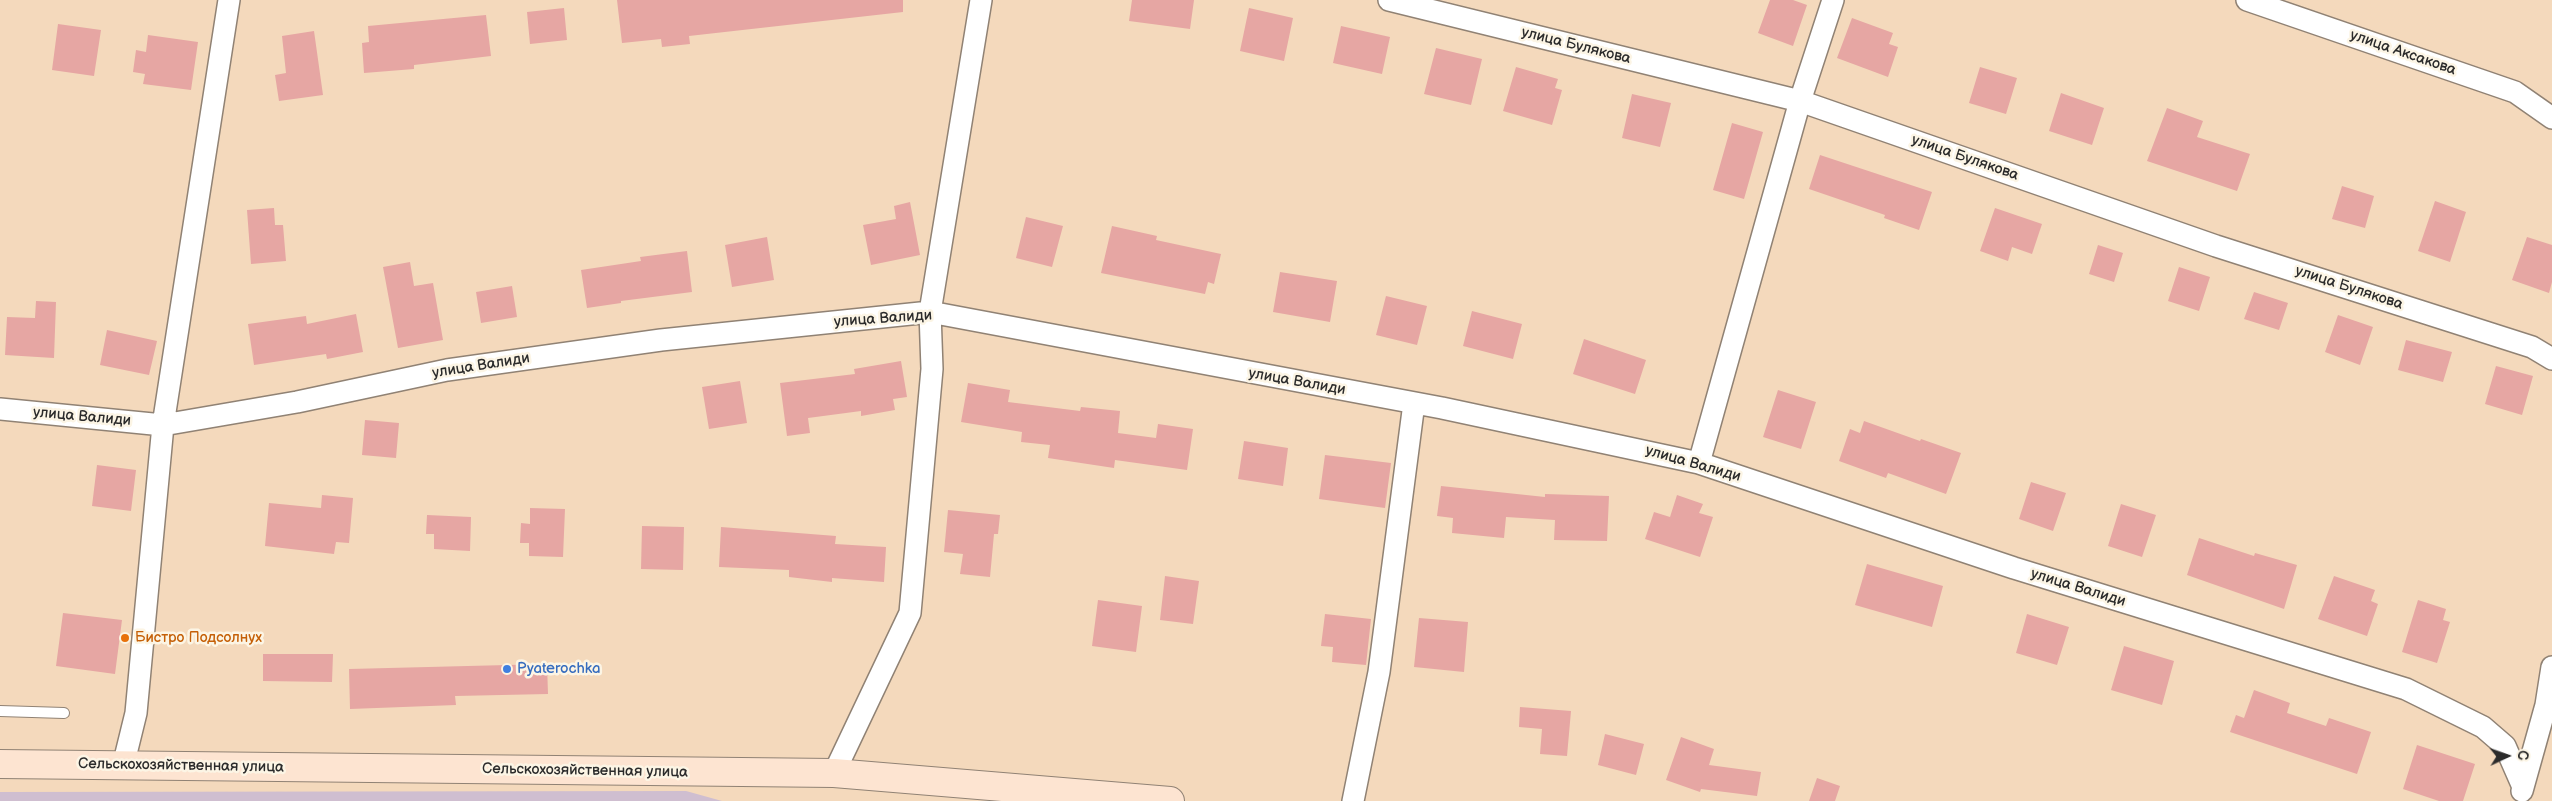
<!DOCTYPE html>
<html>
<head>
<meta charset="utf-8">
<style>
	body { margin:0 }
	#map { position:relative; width:2552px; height:801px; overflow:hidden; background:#f4d9bc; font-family:"Balsamiq Sans",sans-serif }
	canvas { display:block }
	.north { position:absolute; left:2482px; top:731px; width:50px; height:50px; -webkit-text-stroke:4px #fcf5e5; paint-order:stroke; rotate:87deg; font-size:14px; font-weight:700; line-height:20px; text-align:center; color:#2b2b2b }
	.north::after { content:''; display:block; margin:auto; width:18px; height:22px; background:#2b2b2b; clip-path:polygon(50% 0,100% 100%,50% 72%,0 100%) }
</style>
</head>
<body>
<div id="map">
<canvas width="2552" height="801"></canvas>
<div class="north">С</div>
</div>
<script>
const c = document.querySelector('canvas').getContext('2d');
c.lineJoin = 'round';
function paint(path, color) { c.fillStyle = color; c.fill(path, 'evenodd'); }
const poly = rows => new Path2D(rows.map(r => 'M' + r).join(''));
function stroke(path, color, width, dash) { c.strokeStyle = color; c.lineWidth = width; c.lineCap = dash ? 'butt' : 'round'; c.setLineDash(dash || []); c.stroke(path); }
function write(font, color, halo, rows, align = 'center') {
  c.font = font + ' "Balsamiq Sans",sans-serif'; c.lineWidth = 5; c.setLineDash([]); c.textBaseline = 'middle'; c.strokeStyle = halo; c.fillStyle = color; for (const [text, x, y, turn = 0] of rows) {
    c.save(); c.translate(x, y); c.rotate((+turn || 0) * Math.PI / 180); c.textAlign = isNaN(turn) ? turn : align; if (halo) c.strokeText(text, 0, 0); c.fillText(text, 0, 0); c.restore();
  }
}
paint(poly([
	[686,791,722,801,0,801,0,792]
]), '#cfbed0');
paint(poly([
	[617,0,903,0,903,12,689,36,690,44,662,47,661,39,622,43],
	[1132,0,1194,0,1190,29,1129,21],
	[1770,0,1793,0,1807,5,1793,46,1758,33],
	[564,8,567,40,530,44,527,12],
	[1249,8,1293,18,1284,61,1240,51],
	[486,15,491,56,414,65,414,69,364,73,362,43,369,42,368,26],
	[1852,18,1893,33,1889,44,1898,47,1888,77,1837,58],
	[58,24,101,30,94,76,52,70],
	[1341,26,1390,37,1382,74,1333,63],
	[314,31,323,95,279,101,275,75,286,73,282,36],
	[148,35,198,42,191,90,143,84,145,74,133,72,136,50,146,52],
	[1436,48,1482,59,1471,105,1424,94],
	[1516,67,1558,79,1555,88,1562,90,1552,125,1503,111],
	[1980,67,2017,78,2006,114,1969,103],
	[2061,93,2104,108,2092,145,2049,131],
	[1632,94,1671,103,1660,147,1622,138],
	[2167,108,2203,121,2197,137,2250,154,2237,191,2147,161],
	[1732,123,1763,132,1744,199,1713,190],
	[1820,155,1932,192,1919,230,1884,218,1885,215,1809,189],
	[2342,186,2374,196,2365,228,2332,219],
	[2435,201,2466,212,2450,262,2418,251],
	[910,202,920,255,871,265,863,225,896,219,894,206],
	[274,208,275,225,283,225,286,261,251,264,247,210],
	[1995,208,2042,224,2032,254,2012,247,2008,261,1980,251],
	[1026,217,1063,226,1052,267,1016,258],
	[1112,226,1157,236,1156,240,1221,254,1214,284,1208,282,1205,294,1101,273],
	[767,237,774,280,732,287,725,245],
	[2527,237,2552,245,2552,282,2549,293,2512,280],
	[2098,245,2123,253,2114,282,2089,274],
	[687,251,692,292,621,301,621,303,587,308,581,270,641,261,640,257],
	[410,262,414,286,433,283,443,340,398,348,383,267],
	[2179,267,2210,277,2199,311,2168,301],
	[1280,272,1337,281,1330,322,1273,312],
	[512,286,517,317,481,323,476,292],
	[2254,292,2288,303,2279,330,2244,319],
	[1386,296,1427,306,1417,345,1376,335],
	[36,301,56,302,54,358,5,355,7,317,35,318],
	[1472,311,1522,324,1513,359,1463,346],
	[356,314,363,352,327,359,326,354,254,365,248,324,306,316,307,324],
	[2338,315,2373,327,2360,365,2325,352],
	[107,330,157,341,149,375,100,365],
	[1584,339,1646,360,1635,394,1573,374],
	[2406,340,2452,352,2443,382,2398,370],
	[901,361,907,397,893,399,895,410,861,416,861,411,808,418,810,433,787,436,780,383,855,374,854,369],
	[2496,366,2533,376,2522,415,2485,404],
	[740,381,747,423,709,429,702,387],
	[968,383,1010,390,1008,402,1080,411,1081,407,1120,411,1118,433,1156,438,1158,424,1193,429,1187,470,1115,460,1114,468,1048,458,1050,445,1021,442,1022,432,961,422],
	[1778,390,1816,402,1801,449,1763,437],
	[365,420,399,423,396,458,362,455],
	[1864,421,1920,441,1921,439,1961,453,1946,494,1888,473,1886,478,1839,461,1850,429,1860,433],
	[1244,441,1288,448,1283,486,1238,479],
	[1325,455,1391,463,1385,508,1319,499],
	[97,465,136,470,131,511,92,506],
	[2031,482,2066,493,2053,531,2019,519],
	[1441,486,1545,497,1545,494,1609,496,1607,541,1554,540,1555,520,1506,517,1504,538,1452,533,1453,518,1437,516],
	[322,495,353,498,349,543,336,542,334,554,265,546,269,503,321,508],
	[1677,495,1703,504,1699,513,1713,517,1700,557,1645,539,1654,512,1670,517],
	[2121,504,2156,515,2142,557,2108,546],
	[530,508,565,509,563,557,529,556,529,543,520,543,521,523,530,524],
	[948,510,1000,515,998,534,994,534,990,577,960,574,963,554,944,552],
	[427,515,471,517,470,551,434,549,434,534,426,534],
	[642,526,684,527,683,570,641,569],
	[721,527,836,536,835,544,886,547,884,582,832,578,832,582,789,577,789,570,719,567],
	[2199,538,2254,556,2255,553,2297,565,2284,609,2187,575],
	[1867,564,1943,586,1932,627,1855,605],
	[1165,576,1199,581,1193,624,1160,620],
	[2334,576,2375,590,2371,601,2378,604,2367,636,2318,619],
	[1098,600,1142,606,1136,652,1092,646],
	[2418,600,2446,609,2443,620,2450,622,2437,663,2402,652],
	[63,613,122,620,115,674,56,666],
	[1325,614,1371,619,1366,665,1332,662,1333,647,1321,646],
	[2027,614,2069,627,2057,665,2016,653],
	[1419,618,1468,622,1464,672,1414,667],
	[2124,646,2174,661,2162,705,2111,690],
	[263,654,333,654,332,682,263,681],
	[547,664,548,694,455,696,456,705,350,709,349,669],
	[2254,690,2290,703,2287,713,2326,726,2329,718,2371,732,2357,774,2230,732,2236,715,2244,718],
	[1520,707,1571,711,1567,756,1540,754,1542,729,1519,727],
	[1605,734,1644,744,1636,775,1598,765],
	[1681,737,1714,749,1709,765,1761,772,1757,796,1701,789,1700,792,1666,780],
	[2417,745,2475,764,2463,801,2439,801,2403,789],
	[1817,778,1840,786,1835,801,1809,801]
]), '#e6a6a3');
const service = poly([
	[0,711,64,713]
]);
const minor = poly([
	[1389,0,1800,101,2216,246,2532,347,2552,359],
	[2247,0,2515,92,2552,118],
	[0,409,163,425,297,402,447,370,661,340,930,312,1442,408,1699,463,2014,568,2406,689,2483,727,2505,746,2523,787],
	[1699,463,1800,101,1833,0],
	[123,766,136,713,163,425,229,0],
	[834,773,910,613,932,369,930,312,981,0],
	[2522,791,2546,705,2552,667],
	[1353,801,1379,672,1414,403]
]);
const secondary = poly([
	[0,764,834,773,1170,801]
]);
stroke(service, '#908274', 12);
stroke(minor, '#908274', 24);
stroke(secondary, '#908274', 30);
stroke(service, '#fff', 10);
stroke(minor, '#fff', 21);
stroke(secondary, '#fde4d1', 28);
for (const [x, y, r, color] of [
	[125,638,5,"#e8710a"],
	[507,669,5,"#3f7fe0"]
]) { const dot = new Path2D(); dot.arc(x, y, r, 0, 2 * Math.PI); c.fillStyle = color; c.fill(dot); stroke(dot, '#fcf5e5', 2); }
write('15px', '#2b2b2b', '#fcf5e5', [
	["улица Булякова",1576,46,14],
	["улица Аксакова",2403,53,19],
	["улица Булякова",1965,158,19],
	["улица Булякова",2349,288,18],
	["улица Валиди",883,319,-4],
	["улица Валиди",481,366,-9],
	["улица Валиди",1297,382,10],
	["улица Валиди",82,417,5],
	["улица Валиди",1693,464,16],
	["улица Валиди",2078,588,17],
	["Сельскохозяйственная улица",181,766,1],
	["Сельскохозяйственная улица",585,771,1]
]);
write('15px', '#c56008', '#fcf5e5', [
	["Бистро Подсолнух",135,638]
], 'left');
write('15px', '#366cbe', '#fcf5e5', [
	["Pyaterochka",517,669]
], 'left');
</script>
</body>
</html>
